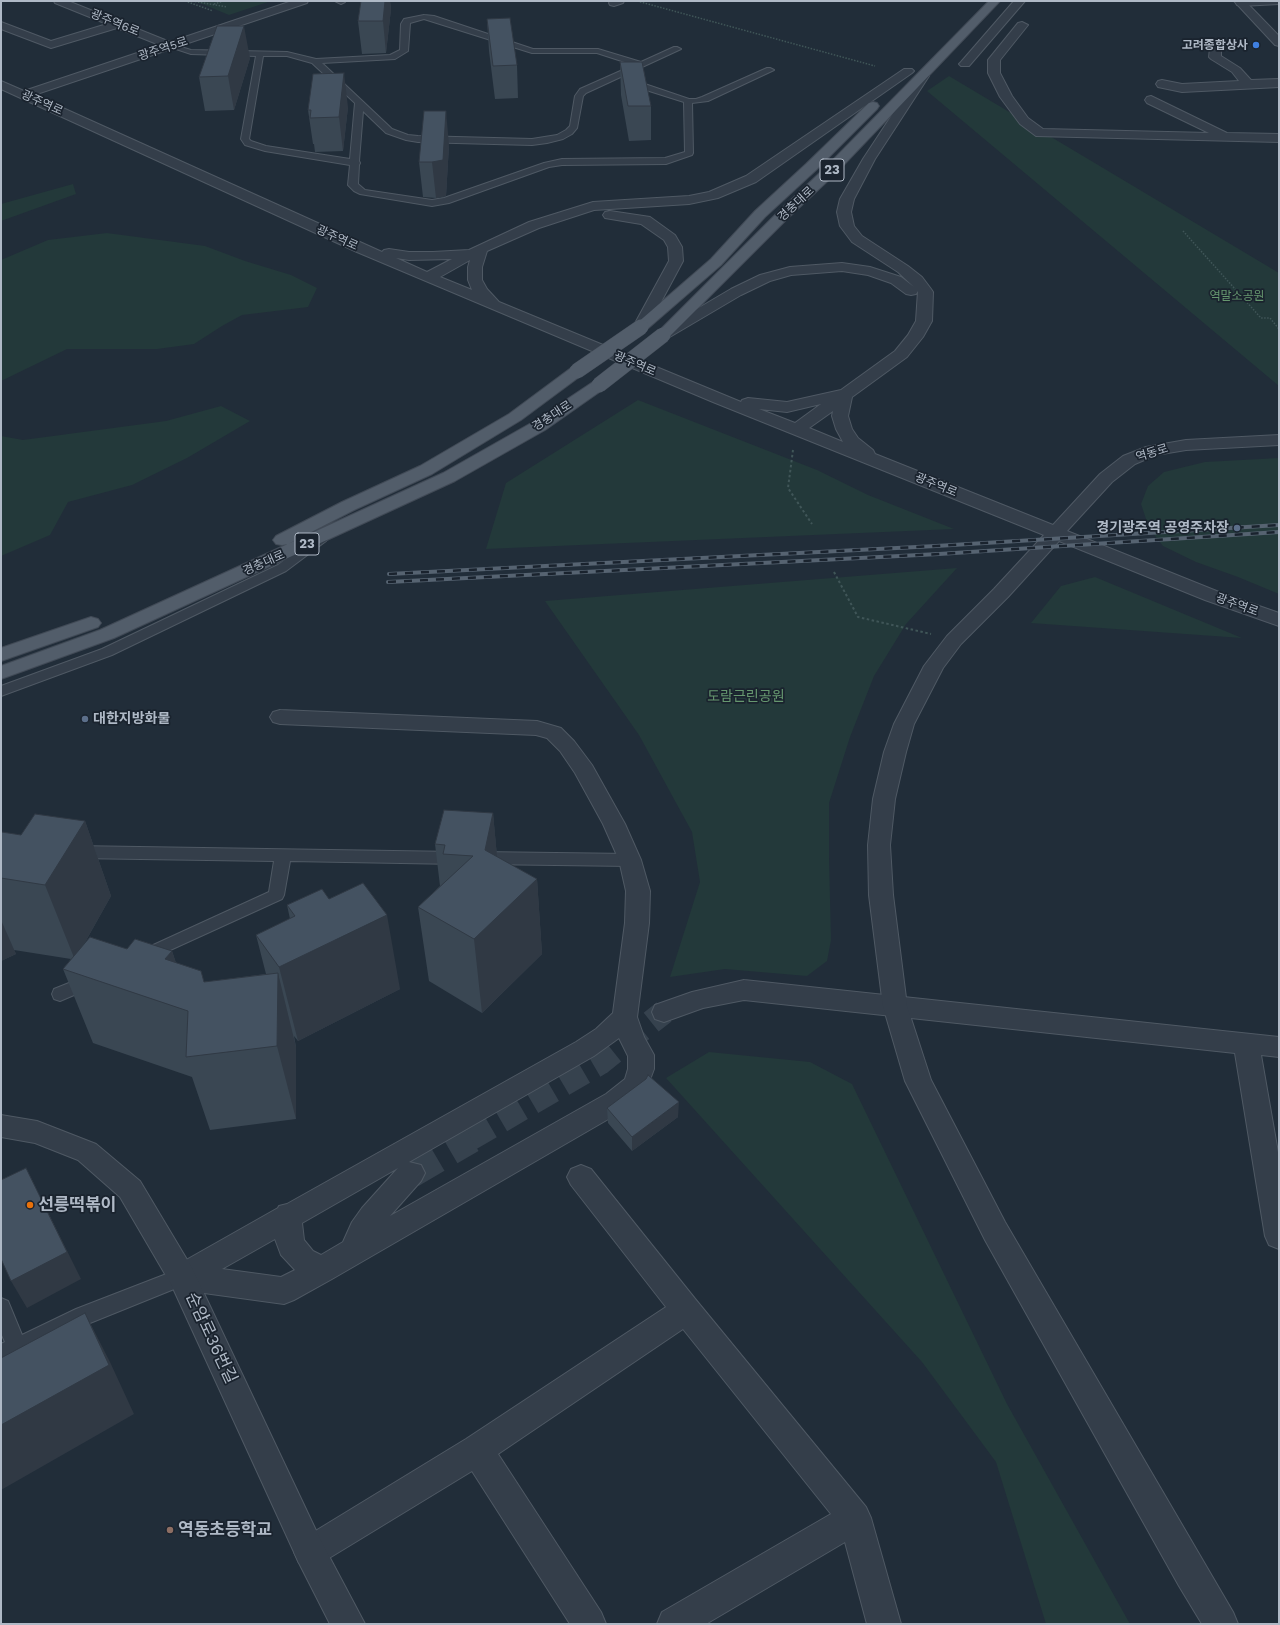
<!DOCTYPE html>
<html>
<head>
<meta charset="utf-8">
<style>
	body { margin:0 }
	#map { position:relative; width:1280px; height:1625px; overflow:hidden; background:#212d39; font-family:"Work Sans",sans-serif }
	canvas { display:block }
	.frame { position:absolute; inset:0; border:2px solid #afb9c6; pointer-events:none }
</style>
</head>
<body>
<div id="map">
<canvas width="1280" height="1625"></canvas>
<div class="frame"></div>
</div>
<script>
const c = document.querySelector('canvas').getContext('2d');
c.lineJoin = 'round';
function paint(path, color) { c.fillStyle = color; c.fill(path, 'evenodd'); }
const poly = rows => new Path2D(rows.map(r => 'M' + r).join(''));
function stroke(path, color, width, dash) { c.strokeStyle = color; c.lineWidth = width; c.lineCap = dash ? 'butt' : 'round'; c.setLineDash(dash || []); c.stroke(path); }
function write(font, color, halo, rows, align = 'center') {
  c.font = font + ' "Work Sans","Noto Sans KR",sans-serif'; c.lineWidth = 3.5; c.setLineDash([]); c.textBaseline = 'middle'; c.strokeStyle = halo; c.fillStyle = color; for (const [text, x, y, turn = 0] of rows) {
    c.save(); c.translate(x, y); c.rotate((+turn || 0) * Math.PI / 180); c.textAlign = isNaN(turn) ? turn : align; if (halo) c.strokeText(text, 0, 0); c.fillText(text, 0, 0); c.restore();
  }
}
paint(poly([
	[195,1,271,1,229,15],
	[949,76,1279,273,1279,386,927,91],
	[73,184,76,194,1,221,1,204],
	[107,233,205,246,245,261,291,275,317,288,308,307,242,315,222,326,194,344,157,349,67,349,1,381,1,260,48,240],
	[638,400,817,470,868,495,954,529,486,549,506,483],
	[221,406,250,421,187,458,132,485,68,502,50,535,1,556,1,436,23,440,166,421],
	[1279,458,1279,594,1238,577,1196,562,1163,546,1149,528,1141,504,1148,486,1164,472,1205,462],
	[957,568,906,624,874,676,850,737,829,803,829,858,831,940,827,961,807,976,725,969,670,977,700,882,692,832,639,735,545,601],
	[1095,577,1242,638,1031,623,1061,586],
	[709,1052,810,1062,852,1084,1007,1404,1130,1624,1046,1624,996,1462,922,1362,666,1078]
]), '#23393a');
stroke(poly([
	[470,1139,600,1063,664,1012]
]), '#36424e', 24, [24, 12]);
stroke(poly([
	[411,1173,471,1138]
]), '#36424e', 30, [30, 15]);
const service = poly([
	[335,1,344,1,345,2,341,4,335,1],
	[424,15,434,16,533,49,598,49,641,62,674,47,677,47,681,49,586,93,583,96,577,128,572,134,563,139,547,143,532,145,418,142,406,140,386,133,363,111,359,161,360,163,359,165,358,184,365,190,432,200,444,198,544,163,562,159,665,158,685,152,684,102,624,83,624,79,630,79,689,99,696,99,702,97,767,68,770,68,774,70,708,101,692,103,693,153,692,155,666,164,562,165,549,167,449,203,432,206,360,194,354,191,348,185,350,165,265,151,245,145,241,139,256,56,191,54,167,46,171,44,191,50,287,52,316,59,390,55,400,50,401,24,404,19,424,15],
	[424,19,532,53,597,53,634,65,580,89,575,96,570,126,566,130,557,135,532,139,418,136,408,135,392,129,322,63,395,59,408,51,410,23,424,19],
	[263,56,287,56,312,63,355,103,350,159,266,146,251,141,249,139,263,56],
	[322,534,326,535,328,538,326,541,286,571,112,655,1,696,1,686,102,649,278,565,318,535,322,534],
	[75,846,457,852,462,854,465,858,462,862,457,864,290,861,284,895,282,899,144,962,138,960,136,956,138,952,269,892,274,861,75,858,70,856,67,852,70,848,75,846],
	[481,852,630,854,635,856,638,860,635,864,630,866,481,864,476,862,473,858,476,854,481,852],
	[89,975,95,976,97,981,95,986,60,1001,54,999,52,994,54,989,89,975],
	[182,1268,189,1271,192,1277,189,1283,90,1323,1,1364,1,1344,5,1342,1,1333,1,1298,8,1301,22,1335,76,1309,182,1268]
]);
const minor = poly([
	[54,1,68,1,175,44,177,46,175,48,167,48,117,28,51,48,1,29,1,22,51,41,107,24,55,3,54,1],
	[610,1,624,1,623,3,614,6,610,5,609,3,610,1],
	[1014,1,1025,1,969,66,961,66,959,64,961,62,1014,1],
	[1237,1,1279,1,1279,4,1241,6,1237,5,1236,3,1237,1],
	[1022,22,1028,25,1000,60,1000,73,1012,96,1028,118,1043,129,1209,133,1147,103,1145,100,1147,97,1151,96,1227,133,1279,134,1279,142,1036,136,1020,124,1000,97,988,73,988,60,1018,23,1022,22],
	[1193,42,1224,43,1226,45,1221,51,1221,56,1240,68,1251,80,1279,79,1279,87,1182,92,1158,87,1156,84,1158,81,1162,80,1182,84,1239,81,1232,72,1211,59,1209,57,1210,48,1189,47,1187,45,1189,43,1193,42],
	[280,710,537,721,561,728,574,741,592,765,625,824,641,860,650,891,649,923,637,1017,644,1037,654,1055,654,1069,645,1093,624,1110,332,1279,294,1300,284,1304,182,1290,172,1286,168,1277,172,1268,278,1208,279,1206,287,1204,576,1042,596,1029,613,1013,625,923,626,891,619,860,603,824,575,773,560,751,547,738,536,735,280,724,273,722,270,717,273,712,280,710],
	[619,1038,628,1056,628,1069,625,1079,606,1094,390,1216,421,1181,425,1173,421,1165,409,1162,594,1056,619,1038],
	[398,1168,362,1208,352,1222,343,1242,321,1255,313,1251,304,1240,302,1223,398,1168],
	[275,1239,281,1255,295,1270,281,1277,222,1269,275,1239],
	[744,980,1279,1037,1279,1057,1261,1055,1279,1158,1279,1249,1269,1245,1265,1236,1235,1053,744,1000,703,1008,664,1022,655,1019,652,1012,655,1005,692,992,744,980],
	[581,1165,591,1169,696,1300,866,1507,871,1518,901,1624,867,1624,845,1542,706,1624,657,1624,662,1612,831,1514,683,1329,498,1454,601,1612,606,1624,570,1624,472,1471,321,1563,310,1568,299,1563,294,1552,299,1541,466,1439,666,1307,571,1185,567,1177,571,1169,581,1165]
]);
const tertiary = poly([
	[292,1,308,1,307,3,34,95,382,252,384,250,389,249,409,252,433,252,469,250,529,222,593,202,689,196,709,192,746,176,904,69,912,69,914,71,912,73,756,182,718,198,689,204,594,210,539,228,487,251,482,267,482,280,487,289,499,302,741,402,742,400,748,398,787,402,841,390,895,351,908,335,916,321,918,291,916,294,911,295,906,294,891,283,868,275,842,271,791,275,770,281,741,295,668,338,663,340,658,338,655,335,658,332,731,289,760,275,790,267,842,263,870,267,901,277,914,287,898,272,852,242,840,226,837,212,840,199,863,159,919,74,923,72,927,74,929,76,875,159,854,199,851,212,854,226,862,236,908,266,922,277,931,289,933,292,932,321,923,337,907,357,852,397,848,416,852,429,858,438,873,450,875,454,1053,525,1100,474,1123,456,1146,447,1186,440,1279,435,1279,445,1186,450,1156,455,1135,464,1112,482,1067,531,1219,592,1279,613,1279,626,1205,600,1059,541,1008,597,961,644,943,668,914,724,906,752,895,799,890,845,893,895,907,1006,931,1080,1005,1222,1233,1612,1238,1624,1202,1624,1179,1586,985,1240,905,1081,883,1006,869,895,868,845,873,799,884,752,894,724,924,666,947,636,994,589,1044,535,713,402,357,252,1,89,1,81,24,91,292,1],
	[396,258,409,260,452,259,427,272,396,258],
	[470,260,468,267,468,280,472,290,440,277,470,260],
	[821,404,795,423,759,409,787,412,821,404],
	[833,411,832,416,836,429,843,442,809,428,833,411],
	[1234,1,1245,1,1279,36,1279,46,1275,45,1234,1],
	[610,211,650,217,675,235,682,247,683,261,646,330,641,332,636,330,633,327,669,261,668,247,664,240,641,224,605,218,603,215,605,212,610,211],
	[1,1115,37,1121,96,1144,140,1181,192,1268,321,1541,365,1624,330,1624,299,1563,172,1286,120,1197,78,1160,35,1143,1,1137,1,1115]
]);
const primary = poly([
	[989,1,1000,1,835,174,787,219,668,338,663,340,658,338,655,335,777,213,825,168,989,1],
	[873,102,877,103,879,106,877,109,816,170,765,217,721,265,646,330,641,332,636,330,633,327,636,324,711,259,755,211,806,164,869,103,873,102],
	[577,366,583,368,585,371,583,374,521,420,432,474,354,510,288,544,282,545,276,544,273,540,276,536,342,502,420,466,509,414,571,368,577,366],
	[599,380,605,382,607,385,605,388,545,430,455,481,114,638,1,679,1,666,100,630,443,473,533,422,593,382,599,380],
	[91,617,98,619,101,623,98,627,1,661,1,648,91,617]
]);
stroke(service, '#4f5964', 2);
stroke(minor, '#4f5964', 2);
stroke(tertiary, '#4f5964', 2);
stroke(primary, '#414a56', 2);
stroke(poly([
	[185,1,213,11],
	[192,1,227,7],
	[637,1,875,66],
	[214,4,224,1],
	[1183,231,1261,318,1270,318,1279,329]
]), '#405658', 1.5, [1.5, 1.5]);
stroke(poly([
	[793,450,788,488,812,524],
	[834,572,858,617,931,634]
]), '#405658', 2, [2.5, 2.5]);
paint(service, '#343e4a');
paint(minor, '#343e4a');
paint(tertiary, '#343e4a');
paint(primary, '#525d6a');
const rail = poly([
	[389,574,936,546,1279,525],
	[388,582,939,554,1279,532]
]);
stroke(rail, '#566371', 4);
stroke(rail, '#1a232e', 2.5, [8]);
const primaryBridge = poly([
	[577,371,641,327],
	[599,385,663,335]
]);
stroke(primaryBridge, '#414a56', 16, []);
stroke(primaryBridge, '#525d6a', 15);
paint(poly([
	[361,1,390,1,391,9,386,53,362,54,358,21],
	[487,19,517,65,518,98,495,99,489,51],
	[250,58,234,110,205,111,199,77],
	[620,62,651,106,651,140,629,141,621,95],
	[348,107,343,151,315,152,314,144,313,144,308,110],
	[449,145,446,196,436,198,423,197,419,162],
	[493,813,497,857,537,879,542,954,482,1013,429,981,418,907,440,886,435,844],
	[85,821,111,896,83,946,172,951,176,963,204,982,266,974,256,935,290,919,287,905,400,989,298,1041,294,1036,296,1047,296,1119,210,1130,192,1077,93,1043,63,969,71,959,14,950,16,954,1,961,1,833,21,835],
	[607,1108,678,1117,632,1151,608,1123]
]), '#3a4753');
paint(poly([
	[385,1,390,1,391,9,386,53,383,21],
	[244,26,250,58,234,110,228,76],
	[344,73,348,107,343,151,339,117],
	[446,111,449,145,446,196,436,198,432,162],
	[493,813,500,888,537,879,542,954,482,1013,474,939,485,850],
	[85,821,111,896,75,960,45,885],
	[387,915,400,989,298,1041,279,967],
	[1,920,16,954,1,961],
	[172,951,196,1025,188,1011,165,959],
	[278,973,296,1047,296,1119,277,1046],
	[679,1102,678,1117,632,1151,632,1137],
	[26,1168,81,1279,27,1308,11,1281],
	[85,1313,110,1362,134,1414,1,1490,1,1425]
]), '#303944');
const building = poly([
	[361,1,385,1,383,21,358,21,361,1],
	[510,18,517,65,493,66,487,19,510,18],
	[217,26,244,26,228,76,199,77,217,26],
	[620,62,642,62,651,106,628,106,620,62],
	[344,73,339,117,310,118,311,110,308,110,313,74,344,73],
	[424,111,446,111,443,160,432,162,419,162,424,111],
	[444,810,493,813,485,850,537,879,474,939,418,907,473,856,443,854,445,845,435,844,444,810],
	[35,814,85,821,45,885,1,878,1,833,2,832,21,835,35,814],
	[363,883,387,915,279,967,256,935,295,916,287,905,322,889,329,899,363,883],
	[90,937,127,949,135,939,172,951,165,959,201,971,204,982,278,973,277,1046,186,1057,188,1011,63,969,90,937],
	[648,1075,679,1102,632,1137,607,1108,646,1079,648,1075],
	[26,1168,67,1252,11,1281,1,1259,1,1180,26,1168],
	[85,1313,109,1365,1,1425,1,1358,85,1313]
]);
paint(building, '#445261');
stroke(building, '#303944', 1);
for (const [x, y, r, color] of [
	[1256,45,4,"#3f7fe0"],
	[1237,528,4,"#5c6f8a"],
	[85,719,4,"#5c6f8a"],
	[30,1205,4,"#e8710a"],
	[170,1530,4,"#8d6e63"]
]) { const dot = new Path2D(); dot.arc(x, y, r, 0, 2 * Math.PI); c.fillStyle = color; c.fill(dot); stroke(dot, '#1a232e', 1.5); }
write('12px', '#afb9c6', '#1a232e', [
	["광주역6로",115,23,22],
	["광주역5로",163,49,-18],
	["광주역로",42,103,24],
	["경충대로",796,204,-43],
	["광주역로",337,238,24],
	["광주역로",635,364,23],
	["경충대로",552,416,-33],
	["역동로",1152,453,-17],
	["광주역로",936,485,22],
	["경충대로",264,563,-24],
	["광주역로",1237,605,20]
]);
write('bold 12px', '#afb9c6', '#1a232e', [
	["고려종합상사",1248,45]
], 'right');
write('12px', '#66976f', '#1a232e', [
	["역말소공원",1237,296]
]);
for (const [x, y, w] of [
	[832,170,24],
	[307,544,24]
]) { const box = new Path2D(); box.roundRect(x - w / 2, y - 11, w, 22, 3); c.fillStyle = '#1a232e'; c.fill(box); stroke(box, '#afb9c6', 1); }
write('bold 13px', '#afb9c6', null, [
	["23",832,170],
	["23",307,544]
]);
write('bold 14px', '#afb9c6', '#1a232e', [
	["경기광주역 공영주차장",1229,528],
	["대한지방화물",93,719,"left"]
], 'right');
write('14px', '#66976f', '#1a232e', [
	["도람근린공원",746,697]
]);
write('bold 17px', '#afb9c6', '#1a232e', [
	["선릉떡볶이",38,1205],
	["역동초등학교",178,1530]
], 'left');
write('17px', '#afb9c6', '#1a232e', [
	["순암로36번길",211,1338,65]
]);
</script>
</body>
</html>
